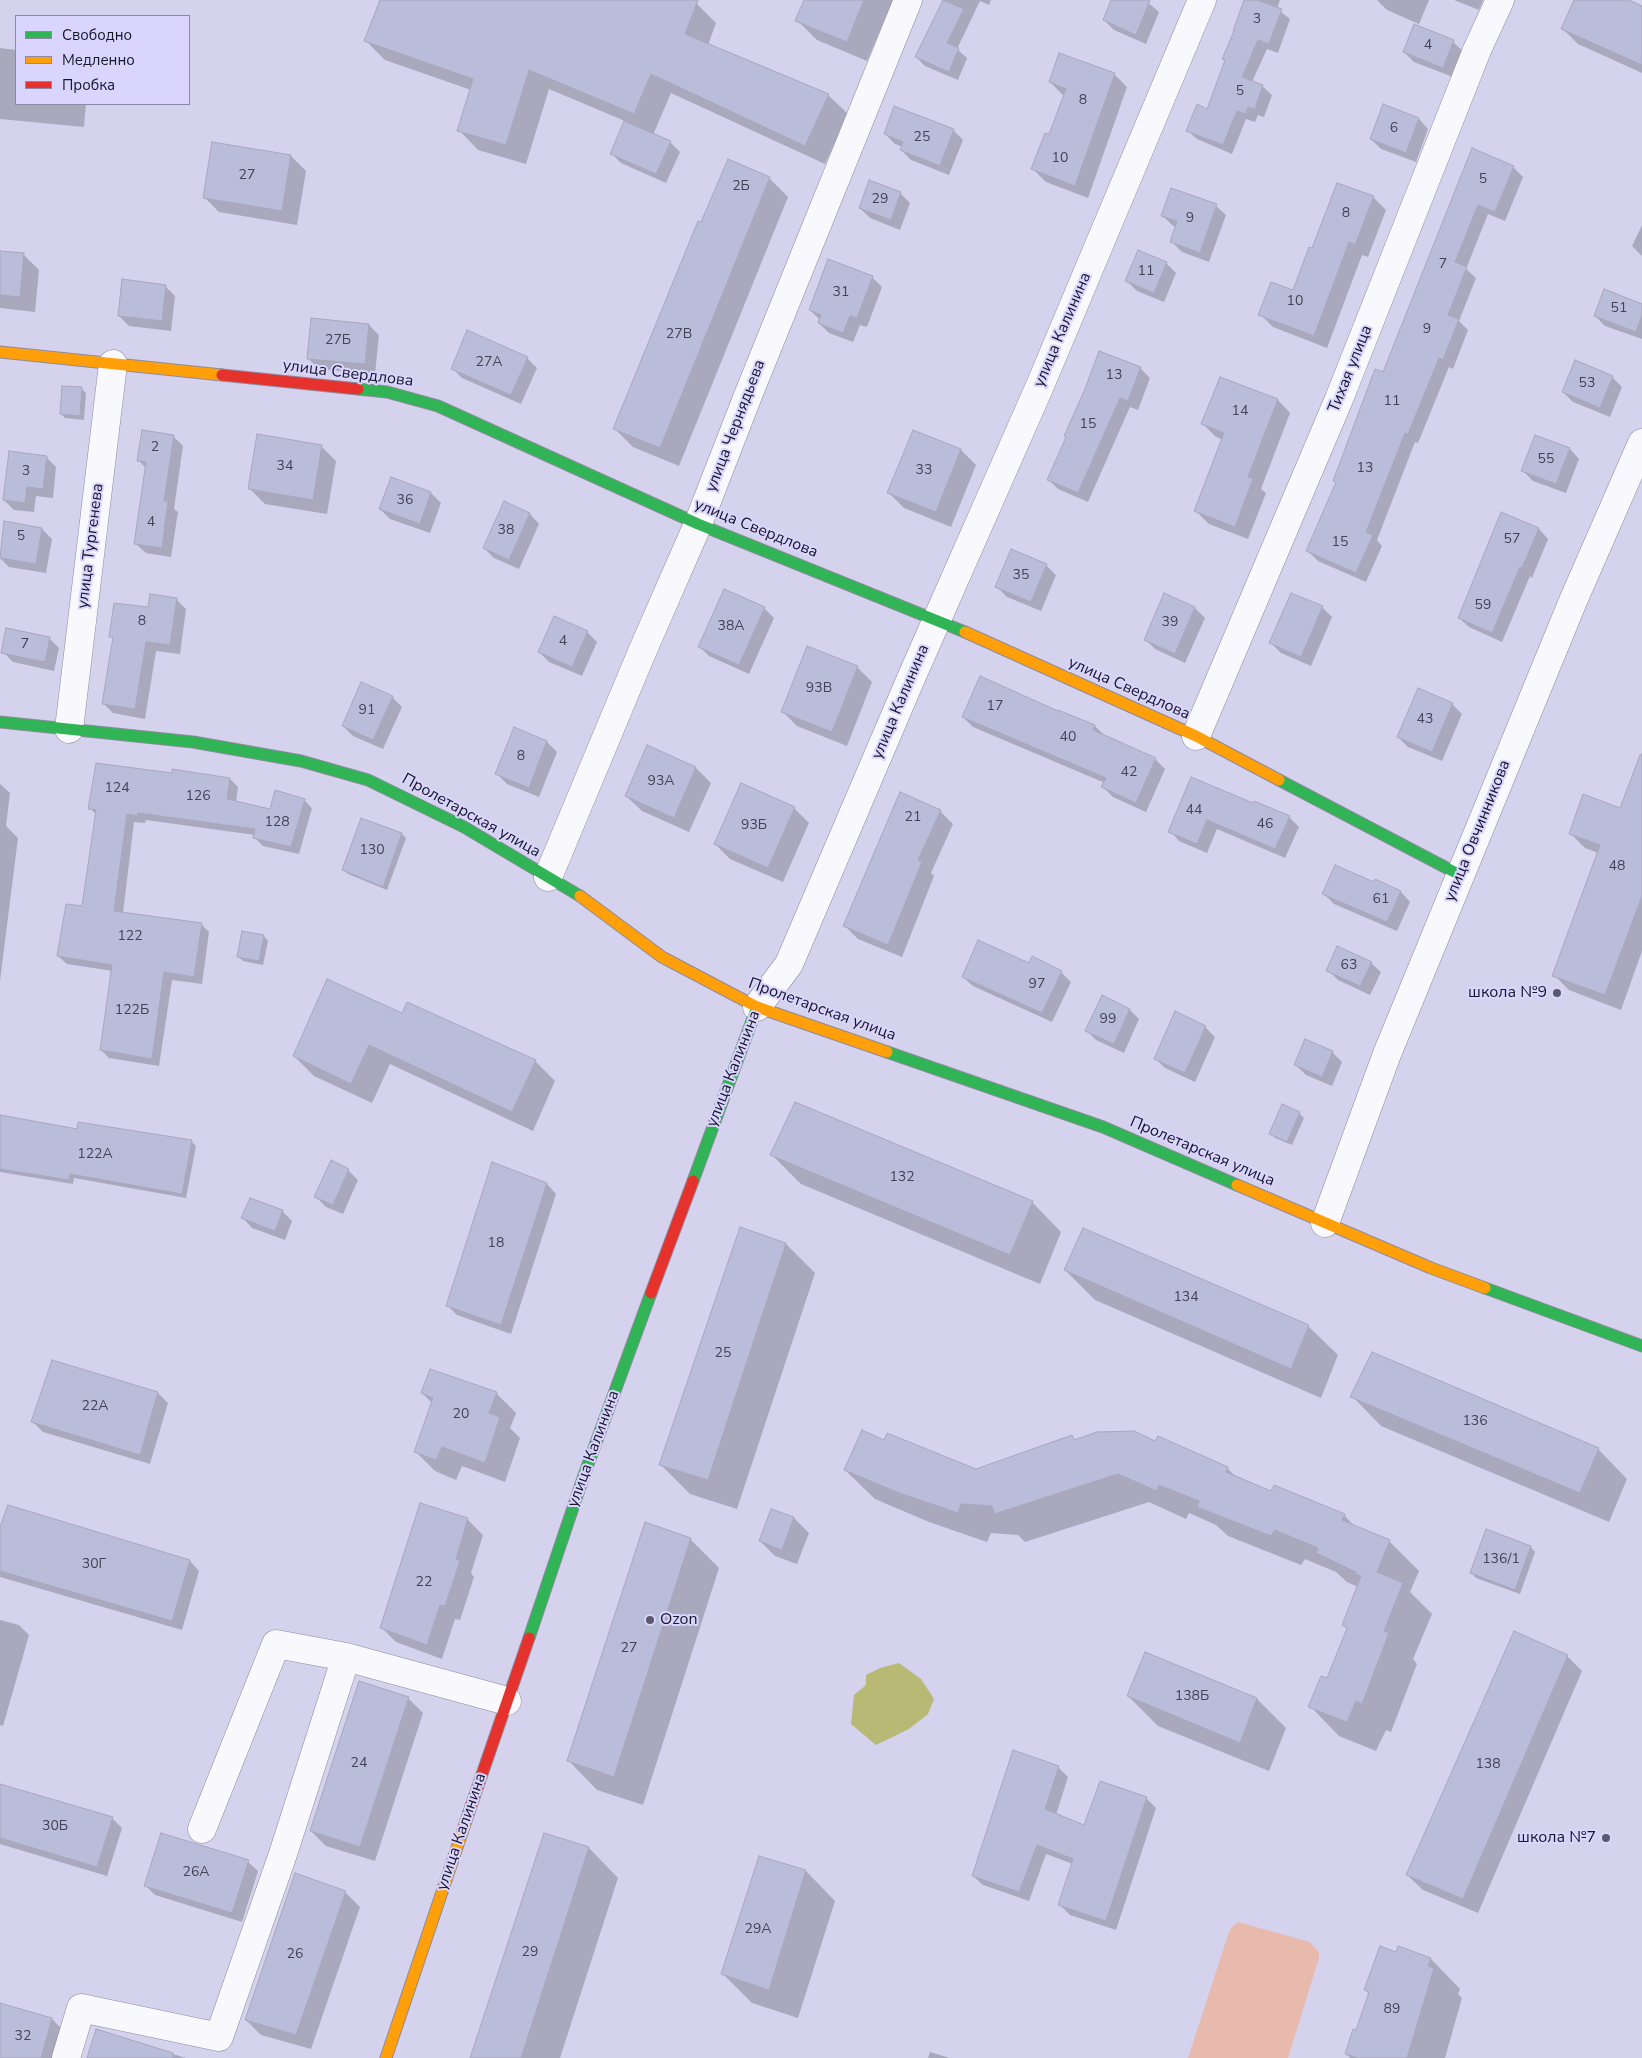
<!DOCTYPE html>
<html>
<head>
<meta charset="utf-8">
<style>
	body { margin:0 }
	#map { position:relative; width:1642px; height:2058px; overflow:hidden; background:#d5d2ed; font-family:"Nunito Sans",sans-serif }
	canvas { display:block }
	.legend { position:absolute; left:15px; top:15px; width:175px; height:90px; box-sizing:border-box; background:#dad5fe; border:1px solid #8d89a8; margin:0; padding:6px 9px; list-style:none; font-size:15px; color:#191628 }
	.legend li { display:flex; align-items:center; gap:10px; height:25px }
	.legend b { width:25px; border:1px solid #8d89a8 }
</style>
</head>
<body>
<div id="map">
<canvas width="1642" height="2058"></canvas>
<ul class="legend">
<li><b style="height:6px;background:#30b455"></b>Свободно</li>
<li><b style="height:6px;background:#ff9f0a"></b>Медленно</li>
<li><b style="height:6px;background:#e5322d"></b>Пробка</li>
</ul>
</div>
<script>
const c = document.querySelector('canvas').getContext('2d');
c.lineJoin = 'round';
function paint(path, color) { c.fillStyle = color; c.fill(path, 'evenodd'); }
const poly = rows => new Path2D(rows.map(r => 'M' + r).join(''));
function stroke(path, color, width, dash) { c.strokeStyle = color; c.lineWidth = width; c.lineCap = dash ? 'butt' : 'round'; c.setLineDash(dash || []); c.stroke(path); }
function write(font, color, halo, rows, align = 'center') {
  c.font = font + ' "Nunito Sans",sans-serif'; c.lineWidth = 4; c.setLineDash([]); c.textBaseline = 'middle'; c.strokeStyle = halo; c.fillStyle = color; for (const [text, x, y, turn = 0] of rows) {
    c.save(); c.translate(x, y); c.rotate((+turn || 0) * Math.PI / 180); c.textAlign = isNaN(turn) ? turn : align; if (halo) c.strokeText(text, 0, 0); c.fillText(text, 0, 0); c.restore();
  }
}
paint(poly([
	[1238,1922,1310,1942,1319,1952,1319,1958,1288,2058,1188,2058,1229,1932,1233,1926]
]), '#e7baad');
paint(poly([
	[899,1663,921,1679,934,1699,928,1714,909,1729,876,1745,851,1724,854,1695,866,1685,866,1675,880,1668]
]), '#b8b975');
paint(poly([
	[381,0,687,0,696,3,716,23,708,45,828,95,848,114,825,164,671,93,653,135,670,142,680,152,666,183,621,163,611,153,625,121,549,89,526,164,478,150,459,130,471,90,385,60,365,40],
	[805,0,893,0,867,61,817,40,797,20],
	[944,0,991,0,989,5,980,1,957,49,967,58,958,80,925,66,916,57],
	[1113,0,1145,0,1159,12,1146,44,1114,30,1104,20],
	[1247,0,1280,0,1277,9,1290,19,1278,53,1267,49,1252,82,1262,86,1272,95,1264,117,1258,115,1255,122,1246,119,1232,154,1197,139,1187,130,1208,110,1226,61,1223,59],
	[1377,0,1429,0,1419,24,1387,10],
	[1454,0,1483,0,1479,10],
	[1575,0,1626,0,1642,7,1642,73,1578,44,1563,29],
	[1453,42,1463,51,1453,77,1414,62,1404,52],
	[0,48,16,50,16,104,86,104,84,127,0,119],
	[1114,74,1127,87,1088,198,1046,182,1033,169,1050,136,1064,96,1050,82],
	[1419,119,1428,129,1416,162,1381,149,1371,139],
	[953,130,963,140,949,175,911,160,901,150,903,147,895,144,885,134],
	[1472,150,1513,167,1523,177,1505,221,1488,214,1466,269,1476,278,1459,321,1468,330,1453,369,1449,367,1418,443,1415,442,1377,540,1382,546,1366,582,1318,561,1308,551,1383,374],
	[291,156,306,171,297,225,219,212,204,197],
	[769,178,788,197,679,466,633,447,614,428,702,224],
	[900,193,910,203,900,230,870,218,860,208],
	[1373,197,1386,210,1368,257,1362,255,1327,348,1273,327,1260,314,1294,292,1313,250],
	[1216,206,1226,215,1209,262,1182,252,1172,242,1176,227,1172,225,1162,215],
	[1642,225,1642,256,1632,246],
	[0,252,24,255,39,270,35,312,0,308],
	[1166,263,1176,273,1164,302,1137,291,1127,281],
	[872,277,882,287,867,327,860,325,853,342,829,333,819,323,820,320,810,310],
	[165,286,175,296,171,331,129,326,119,316],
	[1642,305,1642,339,1605,326,1595,316],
	[369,325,379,335,375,374,318,369,309,359],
	[527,358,537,368,521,404,462,378,452,368],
	[1140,368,1150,378,1138,410,1130,407,1088,502,1058,489,1048,479],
	[1612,377,1622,387,1610,417,1573,402,1563,392],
	[1220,379,1278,400,1290,413,1261,489,1266,493,1248,539,1209,524,1196,511,1223,440,1216,437,1203,424],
	[81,388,86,393,84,420,65,418,61,414],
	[913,431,961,450,976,465,951,527,904,508,889,493],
	[173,436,183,446,174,509,178,512,171,557,146,553,136,544,146,468,138,460],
	[1536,437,1570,449,1579,459,1566,493,1533,481,1523,471],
	[321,446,336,461,327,514,265,504,250,489],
	[46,457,56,467,53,498,36,496,34,512,14,510,4,500],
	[391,479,431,493,441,503,430,533,390,519,380,509],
	[505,503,530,514,539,524,519,569,494,558,484,548],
	[1502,514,1539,529,1548,539,1532,578,1530,576,1502,642,1469,627,1459,618],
	[6,522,42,529,52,539,46,573,9,567,0,558],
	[1046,565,1056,575,1041,611,1007,597,997,587],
	[176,599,186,609,180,654,156,651,145,719,113,713,103,703,114,639,111,636,149,609],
	[1322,607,1332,617,1311,666,1281,653,1271,643],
	[764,608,774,618,749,674,709,656,699,646],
	[1195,608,1205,618,1185,663,1155,649,1145,639],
	[587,632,597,642,582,676,549,662,539,652],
	[49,638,59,648,54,671,13,662,3,652],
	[857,667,872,682,847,746,797,726,782,711],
	[392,697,402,707,383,749,353,736,343,726],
	[1452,704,1462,714,1442,761,1408,747,1398,737],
	[1059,711,1095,726,1105,736,1155,759,1165,769,1146,812,1113,797,1103,787,1105,783,973,727,963,717],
	[547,742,557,752,539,797,507,784,497,774],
	[648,747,696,768,711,783,689,832,642,811,626,796],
	[1642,752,1642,951,1621,1010,1569,990,1554,975,1598,853,1585,848,1570,833,1621,810],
	[173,774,230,779,238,787,236,802,271,810,304,800,312,808,299,854,263,846,255,838,255,835,146,820,145,823,134,822,123,913,201,924,209,932,202,984,172,980,159,1066,109,1058,101,1050,113,971,67,964,58,956,83,908,97,815,90,808],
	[0,784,10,793,6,826,18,838,0,981],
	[1254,805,1289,817,1299,827,1285,858,1217,829,1207,853,1179,841,1170,831],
	[794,808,809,823,783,882,730,859,715,844],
	[940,811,953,824,931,873,934,876,902,957,858,939,845,926],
	[402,834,406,838,387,890,348,874,344,870],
	[1374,884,1401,892,1410,902,1397,931,1334,904,1324,894],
	[264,936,268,941,263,965,243,961,238,956],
	[1371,963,1381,972,1370,995,1338,980,1328,970],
	[1061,972,1071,982,1052,1022,973,986,963,977],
	[1130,1010,1139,1019,1124,1053,1096,1040,1086,1030],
	[403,1015,535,1061,555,1081,533,1131,390,1064,372,1103,314,1076,294,1056],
	[1205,1027,1215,1037,1195,1082,1165,1068,1155,1058],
	[1332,1052,1342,1062,1332,1086,1306,1075,1296,1065],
	[1299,1113,1304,1118,1292,1145,1275,1138,1271,1134],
	[0,1117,78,1130,191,1141,196,1146,186,1198,74,1178,73,1184,0,1172],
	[772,1155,1032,1202,1061,1232,1040,1284,801,1184],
	[348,1170,358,1180,343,1214,326,1207,316,1197],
	[547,1184,556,1194,511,1334,457,1315,447,1305],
	[282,1211,292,1221,285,1240,252,1228,243,1218],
	[786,1244,815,1273,737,1509,690,1494,660,1464],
	[1065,1270,1308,1326,1338,1355,1321,1398,1095,1300],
	[52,1362,158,1393,168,1403,150,1464,43,1432,33,1422],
	[422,1393,496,1393,516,1413,510,1428,520,1438,505,1482,462,1466,456,1480,435,1471,415,1451,432,1403],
	[1352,1396,1598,1449,1627,1479,1609,1522,1381,1426],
	[1071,1436,1076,1441,1155,1443,1227,1468,1238,1479,1272,1493,1344,1515,1356,1528,1389,1541,1419,1571,1410,1592,1432,1614,1413,1659,1417,1664,1391,1732,1386,1730,1376,1751,1339,1736,1310,1706,1328,1679,1348,1629,1344,1625,1358,1587,1347,1582,1336,1572,1305,1559,1301,1565,1228,1536,1216,1525,1189,1513,1186,1519,1149,1502,1025,1542,1018,1535,991,1533,987,1542,929,1522,875,1499,845,1470,885,1441,976,1470],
	[421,1505,468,1520,483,1535,471,1573,474,1577,460,1620,455,1619,442,1659,396,1642,381,1627],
	[8,1507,190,1561,199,1571,182,1630,0,1577,0,1531],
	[772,1510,794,1518,809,1533,797,1564,775,1556,760,1541],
	[1487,1531,1531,1547,1535,1552,1520,1594,1476,1578,1472,1573],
	[690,1539,719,1568,643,1805,597,1790,568,1760],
	[0,1620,19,1625,29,1635,3,1726,0,1725],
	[1145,1654,1257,1699,1286,1728,1269,1771,1158,1726,1128,1696],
	[1567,1656,1582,1671,1478,1913,1423,1890,1407,1875],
	[408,1698,423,1713,375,1861,326,1846,311,1831],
	[1058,1767,1068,1777,1056,1815,1085,1827,1146,1798,1156,1808,1116,1930,1070,1915,1060,1905,1073,1864,1046,1854,1029,1901,983,1885,973,1876],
	[0,1785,112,1818,122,1828,107,1876,0,1844],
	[589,1848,618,1878,560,2058,471,2058],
	[759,1858,806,1871,835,1901,798,2018,752,2003,723,1974],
	[248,1862,258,1871,242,1922,155,1895,145,1885],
	[345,1892,360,1907,311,2049,261,2035,246,2020],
	[1399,1948,1431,1959,1460,1989,1458,1994,1462,1998,1445,2058,1350,2058,1346,2053,1357,2032,1369,1994,1365,1990,1397,1953],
	[0,2005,52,2019,67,2034,60,2058,0,2058],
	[97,2031,186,2058,88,2058],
	[930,2052,950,2058,928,2058]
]), '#0003');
const building = poly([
	[380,0,698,0,685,34,829,94,805,146,651,74,634,114,529,70,506,145,457,131,473,79,364,41,380,0],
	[804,0,864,0,847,42,795,21,804,0],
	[943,0,964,9,947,43,959,48,949,72,915,57,943,0],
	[1111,0,1150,0,1136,35,1103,20,1111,0],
	[1244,0,1257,0,1282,9,1269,44,1258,40,1242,77,1263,85,1255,109,1248,107,1246,114,1237,111,1223,145,1186,131,1197,104,1207,109,1225,60,1222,59,1234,31,1233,31,1244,0],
	[1574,0,1629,0,1642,6,1642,65,1561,29,1574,0],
	[1414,24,1454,40,1443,68,1403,52,1414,24],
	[1059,53,1115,73,1075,186,1031,169,1045,133,1049,134,1066,89,1049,82,1059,53],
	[1383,104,1419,118,1406,153,1370,139,1383,104],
	[894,106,954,129,940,166,900,150,903,142,884,134,894,106],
	[624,121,671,141,656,174,610,154,624,121],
	[212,142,291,155,282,211,203,198,212,142],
	[1472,148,1514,166,1495,212,1478,205,1455,262,1467,267,1448,315,1459,319,1443,360,1439,358,1408,434,1405,433,1366,532,1373,535,1356,573,1306,551,1336,482,1333,481,1375,369,1383,372,1472,148],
	[728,159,770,177,660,448,613,429,698,221,701,222,728,159],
	[869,180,901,192,891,220,859,208,869,180],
	[1337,183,1374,196,1355,245,1349,242,1314,336,1258,315,1271,282,1293,290,1309,247,1312,248,1337,183],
	[1171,188,1217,204,1200,253,1170,242,1177,221,1161,216,1171,188],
	[1138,250,1167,262,1154,293,1125,281,1138,250],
	[0,251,24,253,20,297,0,295,0,251],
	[828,259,873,276,857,318,850,316,843,333,818,323,821,315,809,310,828,259],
	[122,279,166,285,162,321,118,316,122,279],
	[1604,289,1642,304,1642,315,1636,332,1594,316,1604,289],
	[311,318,369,324,365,364,307,359,311,318],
	[467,330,528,357,511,395,451,369,467,330],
	[1099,351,1141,367,1128,401,1120,398,1078,493,1047,480,1066,437,1064,436,1085,389,1099,351],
	[1575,360,1613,376,1600,408,1562,392,1575,360],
	[1220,377,1278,399,1248,477,1253,479,1235,527,1194,511,1224,433,1201,424,1220,377],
	[62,386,82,387,80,416,60,414,62,386],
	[142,430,174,435,164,501,168,501,162,548,134,544,146,462,137,461,142,430],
	[913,430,961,449,936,512,887,493,913,430],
	[257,434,322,445,313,500,248,489,257,434],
	[1535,435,1570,448,1556,484,1521,471,1535,435],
	[9,451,47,456,43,489,27,487,25,503,3,500,9,451],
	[391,477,431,492,420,524,379,509,391,477],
	[504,501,530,513,509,560,483,548,504,501],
	[1501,512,1539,528,1522,568,1520,567,1492,633,1458,618,1501,512],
	[4,521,42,528,36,564,0,558,4,521],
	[1011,549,1047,564,1031,602,995,587,1011,549],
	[724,589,765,607,739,665,698,647,724,589],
	[1164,593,1195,607,1175,654,1144,640,1164,593],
	[1291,593,1323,606,1301,657,1269,643,1291,593],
	[150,594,177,598,170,645,146,642,135,709,102,704,113,637,109,637,114,603,148,607,150,594],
	[554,616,588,631,572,667,538,652,554,616],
	[6,628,50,637,45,662,1,653,6,628],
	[807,646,858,666,832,732,781,712,807,646],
	[980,676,1058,711,1058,710,1095,725,1093,730,1156,758,1136,803,1101,787,1106,778,962,717,980,676],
	[361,682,393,696,373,740,342,726,361,682],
	[1418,688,1453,703,1432,752,1397,737,1418,688],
	[514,727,547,741,529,788,495,774,514,727],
	[647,745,696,767,674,818,625,796,647,745],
	[1640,755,1642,756,1642,896,1605,995,1552,976,1600,845,1569,834,1583,794,1620,808,1640,755],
	[96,763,172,773,172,769,230,778,227,799,270,809,275,790,305,799,291,847,253,838,255,829,138,813,137,816,127,814,114,911,202,923,194,977,164,972,152,1059,100,1050,112,965,57,956,66,904,82,906,96,810,88,809,96,763],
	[1191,777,1253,803,1254,801,1290,816,1275,849,1207,820,1197,844,1168,832,1191,777],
	[741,783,795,807,768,868,714,844,741,783],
	[900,792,941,810,918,860,922,862,888,945,843,926,900,792],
	[361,818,402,833,383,887,342,870,361,818],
	[1335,865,1374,882,1375,879,1401,891,1387,922,1322,894,1335,865],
	[242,931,264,935,259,961,237,957,242,931],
	[978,940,1029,963,1032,956,1062,971,1042,1013,962,977,978,940],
	[1337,946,1372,962,1360,986,1326,971,1337,946],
	[327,979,402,1013,407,1002,536,1060,512,1112,369,1045,351,1084,293,1056,327,979],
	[1102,995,1130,1009,1114,1044,1085,1031,1102,995],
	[1175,1011,1206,1026,1185,1073,1154,1059,1175,1011],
	[1305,1039,1333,1051,1322,1077,1294,1065,1305,1039],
	[795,1102,1033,1201,1010,1255,770,1155,795,1102],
	[1282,1104,1300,1112,1287,1142,1269,1134,1282,1104],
	[0,1115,77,1129,78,1122,192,1140,182,1194,70,1174,69,1180,0,1169,0,1115],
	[331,1160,349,1169,333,1205,314,1197,331,1160],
	[492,1162,547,1183,501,1325,446,1306,492,1162],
	[250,1198,283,1210,275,1231,241,1218,250,1198],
	[740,1227,786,1243,708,1480,659,1465,740,1227],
	[1083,1228,1309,1325,1291,1369,1064,1270,1083,1228],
	[1372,1352,1599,1448,1580,1493,1350,1397,1372,1352],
	[52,1360,158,1392,140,1455,31,1422,52,1360],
	[430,1369,497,1392,489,1413,500,1417,485,1463,442,1447,436,1460,414,1452,433,1398,421,1393,430,1369],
	[862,1430,884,1440,887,1433,976,1469,1072,1435,1074,1440,1097,1432,1134,1431,1155,1441,1158,1436,1228,1467,1226,1472,1271,1491,1274,1485,1345,1514,1342,1520,1390,1540,1377,1572,1403,1583,1384,1631,1389,1633,1362,1704,1356,1701,1347,1722,1308,1707,1321,1676,1327,1678,1347,1628,1342,1625,1361,1576,1355,1574,1356,1572,1316,1553,1318,1548,1275,1530,1271,1536,1197,1507,1199,1501,1159,1485,1157,1491,1118,1474,994,1514,992,1506,961,1504,958,1513,899,1493,844,1470,862,1430],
	[420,1503,468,1518,456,1559,460,1561,445,1606,440,1605,427,1645,380,1628,420,1503],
	[8,1505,190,1560,172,1621,0,1571,0,1527,8,1505],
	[771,1509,794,1517,782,1550,759,1541,771,1509],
	[645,1522,691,1538,614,1777,567,1761,645,1522],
	[1486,1529,1531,1546,1515,1590,1470,1573,1486,1529],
	[1514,1631,1568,1655,1463,1899,1406,1875,1514,1631],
	[1145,1652,1257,1698,1240,1743,1127,1696,1145,1652],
	[359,1681,409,1697,360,1847,310,1831,359,1681],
	[1013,1750,1059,1766,1045,1809,1084,1825,1100,1781,1147,1797,1106,1921,1058,1905,1073,1859,1037,1845,1019,1892,972,1876,1013,1750],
	[0,1784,113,1817,97,1867,0,1838,0,1784],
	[161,1833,249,1860,232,1913,144,1886,161,1833],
	[544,1833,589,1847,521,2058,470,2058,544,1833],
	[759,1856,806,1870,769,1990,721,1974,759,1856],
	[295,1873,346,1891,296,2035,245,2020,295,1873],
	[1380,1946,1396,1952,1398,1946,1431,1958,1428,1966,1434,1968,1407,2058,1358,2058,1345,2054,1353,2029,1356,2030,1369,1992,1364,1990,1380,1946],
	[0,2003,52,2018,41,2058,0,2058,0,2003],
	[96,2029,173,2053,173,2058,87,2058,96,2029]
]);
paint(building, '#babdda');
stroke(building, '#a6a7bc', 1);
const street = poly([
	[69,729,113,364],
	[1196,736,1339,399,1477,50,1500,0],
	[548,877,642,652,698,524,749,393,908,0],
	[757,1007,789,964,912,676,1039,388,1202,0],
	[1325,1223,1387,1054,1573,601,1642,443],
	[202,1829,276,1644,346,1657],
	[66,2058,81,2008,219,2037,283,1854,346,1657,507,1701]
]);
const fast = poly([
	[358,389,387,392,438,406,698,524,965,632],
	[0,722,193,742,301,761,368,780,464,827,580,896],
	[1279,780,1460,875],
	[887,1052,1103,1127,1237,1185],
	[693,1181,757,1007],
	[1485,1288,1642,1346],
	[529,1638,583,1478,651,1293]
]);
const slow = poly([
	[0,352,222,375],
	[965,632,1196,736,1279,780],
	[580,896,662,957,757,1007,887,1052],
	[1237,1185,1431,1268,1485,1288],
	[386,2058,469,1812]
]);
const jam = poly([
	[222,375,358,389],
	[651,1293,693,1181],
	[469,1812,529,1638]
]);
stroke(street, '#8d8a9e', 29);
stroke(fast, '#8d8a9e', 13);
stroke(slow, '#8d8a9e', 13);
stroke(jam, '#8d8a9e', 13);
stroke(street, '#f9f8fc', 28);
stroke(fast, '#30b455', 11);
stroke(slow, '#ff9f0a', 11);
stroke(jam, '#e5322d', 11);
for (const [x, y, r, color] of [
	[1557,993,5,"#5b586d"],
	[650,1620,5,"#5b586d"],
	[1606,1838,5,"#5b586d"]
]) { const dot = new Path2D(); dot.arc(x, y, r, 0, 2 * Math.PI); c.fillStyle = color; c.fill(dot); stroke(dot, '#dad5fe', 2); }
write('14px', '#434256', null, [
	["3",1257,20],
	["4",1428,46],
	["5",1240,92],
	["8",1083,101],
	["6",1394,129],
	["25",922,138],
	["10",1060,159],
	["27",247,176],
	["5",1483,180],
	["2Б",741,187],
	["29",880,200],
	["8",1346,214],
	["9",1190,219],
	["7",1443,265],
	["11",1146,272],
	["31",841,293],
	["10",1295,302],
	["51",1619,309],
	["9",1427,330],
	["27В",679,335],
	["27Б",338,341],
	["27А",489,363],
	["13",1114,376],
	["53",1587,384],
	["11",1392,402],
	["14",1240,412],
	["15",1088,425],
	["2",155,448],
	["55",1546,460],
	["34",285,467],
	["13",1365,469],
	["33",924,471],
	["3",26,472],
	["36",405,501],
	["4",151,523],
	["38",506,531],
	["5",21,537],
	["57",1512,540],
	["15",1340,543],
	["35",1021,576],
	["59",1483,606],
	["8",142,622],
	["39",1170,623],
	["38А",731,627],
	["4",563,642],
	["7",25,645],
	["93В",819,689],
	["17",995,707],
	["91",367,711],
	["43",1425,720],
	["40",1068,738],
	["8",521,757],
	["42",1129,773],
	["93А",661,782],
	["124",117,789],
	["126",198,797],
	["44",1194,811],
	["21",913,818],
	["128",277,823],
	["46",1265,825],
	["93Б",754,826],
	["130",372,851],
	["48",1617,867],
	["61",1381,900],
	["122",130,937],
	["63",1349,966],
	["97",1037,985],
	["122Б",132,1011],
	["99",1108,1020],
	["122А",95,1155],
	["132",902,1178],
	["18",496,1244],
	["134",1186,1298],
	["25",723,1354],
	["22А",95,1407],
	["20",461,1415],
	["136",1475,1422],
	["136/1",1501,1560],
	["30Г",94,1565],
	["22",424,1583],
	["27",629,1649],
	["138Б",1192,1697],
	["24",359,1764],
	["138",1488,1765],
	["30Б",55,1827],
	["26А",196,1873],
	["29А",758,1930],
	["29",530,1953],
	["26",295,1955],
	["89",1392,2010],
	["32",23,2037]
]);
write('16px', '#191628', '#dad5fe', [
	["улица Калинина",1063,330,-67],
	["Тихая улица",1351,369,-68],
	["улица Свердлова",348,374,7],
	["улица Чернядьева",736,426,-69],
	["улица Свердлова",756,529,22],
	["улица Тургенева",91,546,-83],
	["улица Свердлова",1129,689,24],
	["улица Калинина",901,702,-67],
	["Пролетарская улица",471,816,29],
	["улица Овчинникова",1478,831,-68],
	["Пролетарская улица",822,1010,20],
	["улица Калинина",734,1069,-69],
	["Пролетарская улица",1202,1152,23],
	["улица Калинина",594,1449,-70],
	["улица Калинина",462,1832,-71]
]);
write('16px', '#191628', '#dad5fe', [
	["школа №9",1547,993],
	["Ozon",660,1620,"left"],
	["школа №7",1596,1838]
], 'right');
</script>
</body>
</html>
